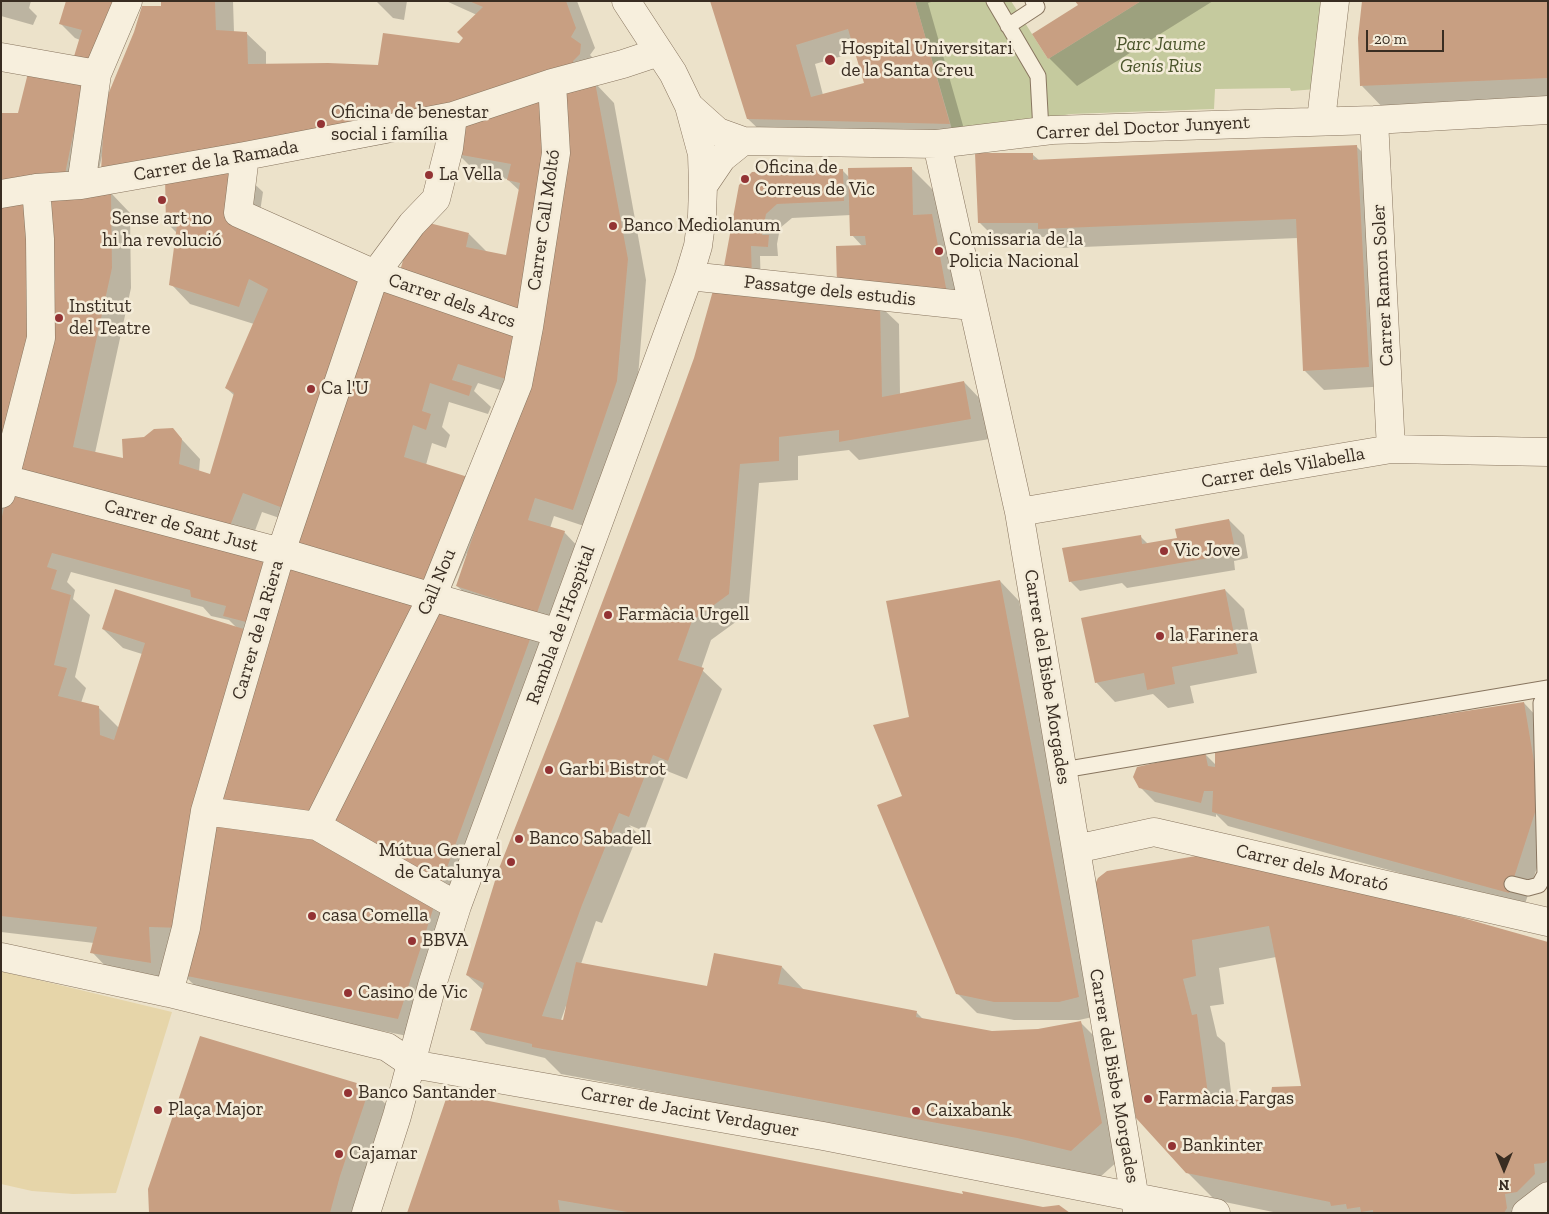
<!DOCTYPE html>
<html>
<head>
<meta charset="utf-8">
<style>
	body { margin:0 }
	#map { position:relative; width:1549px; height:1214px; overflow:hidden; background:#ece2ca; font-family:"Zilla Slab",serif }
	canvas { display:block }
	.frame { position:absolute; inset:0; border:2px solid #392d22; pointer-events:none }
	.north { position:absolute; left:1479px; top:1144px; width:50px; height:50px; -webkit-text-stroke:4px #f4ecd9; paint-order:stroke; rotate:180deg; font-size:14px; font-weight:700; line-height:20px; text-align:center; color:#392d22 }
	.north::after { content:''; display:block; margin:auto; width:18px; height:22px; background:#392d22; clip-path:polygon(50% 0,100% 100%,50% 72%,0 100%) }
	.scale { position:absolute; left:1366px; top:30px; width:78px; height:22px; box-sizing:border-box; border:2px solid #392d22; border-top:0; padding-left:6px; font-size:15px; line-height:18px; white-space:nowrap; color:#392d22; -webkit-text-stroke:4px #f4ecd9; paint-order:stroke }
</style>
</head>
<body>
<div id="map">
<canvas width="1549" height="1214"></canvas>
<div class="frame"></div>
<div class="north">N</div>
<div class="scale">20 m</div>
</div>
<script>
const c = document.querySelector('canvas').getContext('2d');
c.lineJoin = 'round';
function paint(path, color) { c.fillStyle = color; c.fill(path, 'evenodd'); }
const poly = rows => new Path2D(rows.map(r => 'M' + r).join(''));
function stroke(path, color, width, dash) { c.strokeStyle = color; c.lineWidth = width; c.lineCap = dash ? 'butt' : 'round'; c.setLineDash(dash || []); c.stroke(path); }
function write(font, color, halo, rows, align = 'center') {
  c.font = font + ' "Zilla Slab",serif'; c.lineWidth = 5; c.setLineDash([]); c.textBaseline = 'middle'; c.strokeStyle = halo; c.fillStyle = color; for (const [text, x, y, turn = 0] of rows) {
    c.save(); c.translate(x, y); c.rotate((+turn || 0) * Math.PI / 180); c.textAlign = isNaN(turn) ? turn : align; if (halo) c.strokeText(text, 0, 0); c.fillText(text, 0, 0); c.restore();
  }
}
paint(poly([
	[915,1,1011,1,1048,59,1141,1,1327,1,1317,89,1291,91,1290,88,1215,89,1214,109,1071,114,963,132,953,133]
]), '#c5ca9e');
paint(poly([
	[1,971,172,1012,116,1193,73,1194,32,1191,1,1184]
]), '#e6d5a9');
paint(poly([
	[1,1,31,1,29,8,37,16,33,25,1,16],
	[132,1,80,40,75,38,61,24],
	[163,1,233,1,234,32,246,33,266,52,266,65,379,66,459,44,464,38,477,15,446,1,577,1,595,48,590,55,600,65,595,83,614,103,646,280,636,401,593,529,554,516,550,528,564,532,583,552,556,632,477,605,457,586,468,554,467,553,444,605,297,524,262,512,247,552,532,632,551,651,459,906,435,904,454,923,417,1038,203,994,184,975,170,982,111,972,92,952,94,943,1,932,1,114,19,115,106,105,163,8],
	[461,130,458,154,477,173,507,179,520,191,507,257,487,252,469,234,421,290,258,225,263,192,243,173,233,172],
	[102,156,167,183,168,224,177,233,171,284,190,304,254,324,226,388,235,396,211,475,199,472,200,459,173,430,145,439,124,460,95,453,131,288,130,213,111,193,93,195],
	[478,383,522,397,471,479,426,465,432,443,446,448,450,435,442,427,449,402,488,414,491,407,474,391],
	[71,572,203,607,211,616,229,620,238,629,103,629,123,648,142,654,119,728,98,707,81,703,86,688,75,677,90,615,73,599,75,590,67,582],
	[376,1,407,1,404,20,393,18],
	[711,1,934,1,928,3,968,143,768,138,748,119],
	[856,52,865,84,823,95,815,64],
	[1077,1,1213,1,1077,86,1049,58,1079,5],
	[1548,1,1548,106,1389,114,1362,86],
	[1357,147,1376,166,1388,386,1324,390,1304,370,1298,238,1059,248,1048,237,994,237,979,222,1032,154,1040,161],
	[912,169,939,196,940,224,959,243,961,307,879,305,899,324,900,394,964,382,983,402,990,439,859,460,849,450,798,456,798,480,759,483,748,613,711,640,701,669,722,689,687,779,667,771,644,831,629,825,638,834,602,923,596,921,581,964,708,988,782,967,805,991,917,1013,923,1019,992,1032,1038,1031,1080,1022,1108,1050,1129,1151,1099,1178,1046,1165,561,1074,545,1058,486,1044,472,1029,483,990,467,975,560,718,679,405,855,302,863,247,852,235,851,215,792,218,780,228,777,244,778,256,760,256,761,289,733,287,740,186,842,170,850,178],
	[566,1006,567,1007,564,1021,561,1020],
	[1229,520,1244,535,1248,558,1234,561,1235,570,1127,588,1122,583,1080,591,1070,581,1140,536,1148,544,1178,539],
	[1000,581,1019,601,1097,1016,1079,1020,1014,1020,977,1013,958,994,904,797,911,718],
	[1225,590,1244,609,1257,673,1190,686,1194,703,1168,708,1153,694,1115,702,1096,682],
	[1524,703,1538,718,1548,834,1524,907,1228,826,1216,814,1216,817,1155,802,1140,787,1205,754,1217,766],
	[1095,897,1548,943,1548,1213,1278,1213,1215,1200,1187,1172],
	[1276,957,1303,1088,1270,1107,1232,1100,1225,1043,1217,1036,1210,1006,1224,1004,1219,968],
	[370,1088,397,1116,365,1213,150,1213],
	[449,1094,964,1195,1068,1213,409,1213]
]), '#0003');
paint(poly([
	[66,1,114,1,89,67,72,63,82,30,59,24],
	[161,1,215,1,216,30,247,32,248,64,328,63,378,65,383,33,459,43,463,38,457,32,483,7,469,1,566,1,576,28,571,37,581,44,580,54,573,61,575,70,481,98,101,171,105,102,134,32,142,6,161,6],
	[710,1,915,1,950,124,747,119],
	[848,29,864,83,811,97,796,45],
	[1075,1,1141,1,1048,59,1032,34,1078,5],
	[1362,1,1548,1,1548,78,1360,86,1358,38],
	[29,69,84,82,65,174,1,187,1,113,18,113],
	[595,82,628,259,617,381,573,510,535,498,528,520,565,531,537,613,456,586,520,398,558,89],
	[541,101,550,150,518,314,400,271,409,239,429,223,469,233,466,247,506,255,520,183,507,180,511,164,456,154,460,128],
	[1357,145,1369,367,1303,371,1296,219,1038,229,1038,223,978,223,975,153,1033,153,1033,160],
	[912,167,913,215,932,214,947,293,837,285,836,246,866,245,865,236,850,236,848,168],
	[843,169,844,201,777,204,766,214,762,235,769,235,768,247,751,246,752,279,722,277,739,185,752,172],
	[244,172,238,213,368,280,283,508,243,493,228,531,13,474,42,199,111,192,112,268,73,447,123,458,122,439,144,437,154,429,173,428,182,439,179,464,210,474,234,393,225,388,268,289,249,279,239,307,169,285,177,225,166,224,165,177],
	[27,197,37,327,1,466,1,204],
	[377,284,519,337,512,381,458,364,452,380,472,386,469,396,430,383,422,411,431,414,426,430,413,425,404,457,471,478,425,587,288,546],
	[714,287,880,303,882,397,964,381,971,419,839,442,839,430,779,437,779,461,740,464,729,594,692,621,678,660,704,668,668,761,653,755,629,817,619,813,582,905,542,1016,563,1020,576,962,707,986,714,953,782,966,778,984,917,1011,916,1017,992,1031,1038,1029,1081,1021,1102,1123,1071,1151,1017,1138,532,1047,532,1044,470,1030,484,983,466,975,498,871,558,719,677,405,694,358],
	[9,485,271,557,250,623,223,616,226,606,191,597,190,590,52,553,47,567,57,570,51,589,71,595,54,665,67,668,58,696,99,706,100,735,114,740,145,643,102,629,115,589,247,630,182,928,149,927,151,963,90,953,97,927,1,916,1,521],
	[1229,519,1234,544,1220,546,1221,556,1069,582,1062,548,1141,535,1142,544,1177,538,1175,529],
	[282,560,416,599,317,819,216,802],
	[1000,580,1079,997,1059,1002,994,1002,956,994,877,805,902,796,873,725,909,717,886,601],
	[1225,589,1238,654,1172,667,1175,684,1147,690,1144,673,1095,683,1081,618],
	[436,608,533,631,440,887,325,823],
	[1524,702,1540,797,1509,893,1212,812,1213,791,1204,791,1201,803,1139,788,1133,777,1137,767,1205,752,1208,766,1215,767,1215,750],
	[214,818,294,826,435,903,398,1019,182,975],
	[1226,851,1548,942,1548,1160,1544,1163,1534,1164,1535,1174,1517,1192,1505,1194,1507,1208,1504,1213,1373,1213,1373,1210,1361,1212,1360,1207,1347,1209,1346,1204,1331,1206,1330,1202,1186,1173,1136,1118,1094,897,1094,886,1098,878,1107,871],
	[1269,926,1301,1086,1272,1087,1269,1106,1208,1094,1197,1014,1192,1015,1183,979,1196,976,1192,940],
	[200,1036,370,1087,340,1176,330,1213,149,1213,148,1189],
	[448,1093,963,1194,962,1191,1043,1207,1059,1205,1070,1213,633,1213,558,1200,560,1213,407,1213]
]), '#c89f82');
const lane = poly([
	[994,1,1038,76,1041,131],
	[1008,26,1037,7,1033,1],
	[1063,770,1548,688],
	[1512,884,1528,888,1539,885,1545,874,1541,703,1548,690]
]);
const street = poly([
	[1,57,97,74],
	[689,106,718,132,743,141,937,144,1052,130,1374,120,1548,110],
	[1321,120,1335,1],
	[1374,120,1391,449],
	[937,144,1019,512,1137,1211],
	[245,156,238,213,375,274,529,327],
	[81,185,97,74,128,1],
	[703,186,722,158,743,141],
	[1,194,36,188,81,185,245,156,453,116,552,83,623,64,659,52],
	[689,276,972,306],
	[5,479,281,552,432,597,552,631,559,630],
	[1,494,41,338,40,239,36,188],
	[1019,512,1391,449,1548,452],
	[205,811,317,826,457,906],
	[317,826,432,597,518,384,529,327,556,153,552,83],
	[1076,849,1154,832,1548,922],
	[1,957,169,993,387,1047,412,1064,823,1136,1216,1213],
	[169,993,186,928,205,811,281,552,375,274,412,224,436,199,449,148,453,116],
	[366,1213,397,1116,432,985,457,906,559,630,689,276,698,246,702,216,703,186,702,154,689,106,673,73,626,1],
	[1526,1213,1548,1196]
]);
stroke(lane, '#88755f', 17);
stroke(street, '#88755f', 29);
stroke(lane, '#f7efdd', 15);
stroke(street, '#f7efdd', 28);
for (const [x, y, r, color] of [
	[830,60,6,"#933334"],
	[321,124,5,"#933334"],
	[429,175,5,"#933334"],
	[745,179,5,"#933334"],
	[162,200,5,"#933334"],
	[613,226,5,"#933334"],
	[939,251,5,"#933334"],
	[59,318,5,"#933334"],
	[311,389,5,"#933334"],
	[1164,551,5,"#933334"],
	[608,615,5,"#933334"],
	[1160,636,5,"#933334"],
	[549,770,5,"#933334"],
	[519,839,5,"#933334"],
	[511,862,5,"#933334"],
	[312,916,5,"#933334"],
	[412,941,5,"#933334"],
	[348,993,5,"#933334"],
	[348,1093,5,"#933334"],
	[1148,1099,5,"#933334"],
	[158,1110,5,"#933334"],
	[916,1111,5,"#933334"],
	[1172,1146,5,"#933334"],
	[339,1154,5,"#933334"]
]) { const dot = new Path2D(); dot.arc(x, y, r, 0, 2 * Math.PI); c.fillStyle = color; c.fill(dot); stroke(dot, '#f4ecd9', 2); }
write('italic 19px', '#4a542a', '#f4ecd9', [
	["Parc Jaume",1161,45],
	["Genís Rius",1161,67]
]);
write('19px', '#392d22', '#f4ecd9', [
	["Hospital Universitari",841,49],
	["de la Santa Creu",841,71],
	["Oficina de benestar",331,113],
	["social i família",331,135],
	["Oficina de",755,168],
	["Correus de Vic",755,190],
	["La Vella",439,175],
	["Sense art no",162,219,"center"],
	["hi ha revolució",162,241,"center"],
	["Banco Mediolanum",623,226],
	["Comissaria de la",949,240],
	["Policia Nacional",949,262],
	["Institut",69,307],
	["del Teatre",69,329],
	["Ca l'U",321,389],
	["Vic Jove",1174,551],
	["Farmàcia Urgell",618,615],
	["la Farinera",1170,636],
	["Garbi Bistrot",559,770],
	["Banco Sabadell",529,839],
	["Mútua General",501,851,"right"],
	["de Catalunya",501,873,"right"],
	["casa Comella",322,916],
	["BBVA",422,941],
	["Casino de Vic",358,993],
	["Banco Santander",358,1093],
	["Farmàcia Fargas",1158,1099],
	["Plaça Major",168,1110],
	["Caixabank",926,1111],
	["Bankinter",1182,1146],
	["Cajamar",349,1154]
], 'left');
write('19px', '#392d22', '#f4ecd9', [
	["Carrer del Doctor Junyent",1143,128,-3],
	["Carrer de la Ramada",216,161,-10],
	["Carrer Call Moltó",544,220,-82],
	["Carrer Ramon Soler",1383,285,-93],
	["Passatge dels estudis",830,291,6],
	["Carrer dels Arcs",452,301,19],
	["Carrer dels Vilabella",1283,468,-10],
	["Carrer de Sant Just",181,526,15],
	["Call Nou",437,582,-67],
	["Rambla de l'Hospital",561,625,-70],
	["Carrer de la Riera",258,630,-74],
	["Carrer del Bisbe Morgades",1047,677,81],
	["Carrer dels Morató",1312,868,13],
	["Carrer del Bisbe Morgades",1114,1076,80],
	["Carrer de Jacint Verdaguer",690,1112,10]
]);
</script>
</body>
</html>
